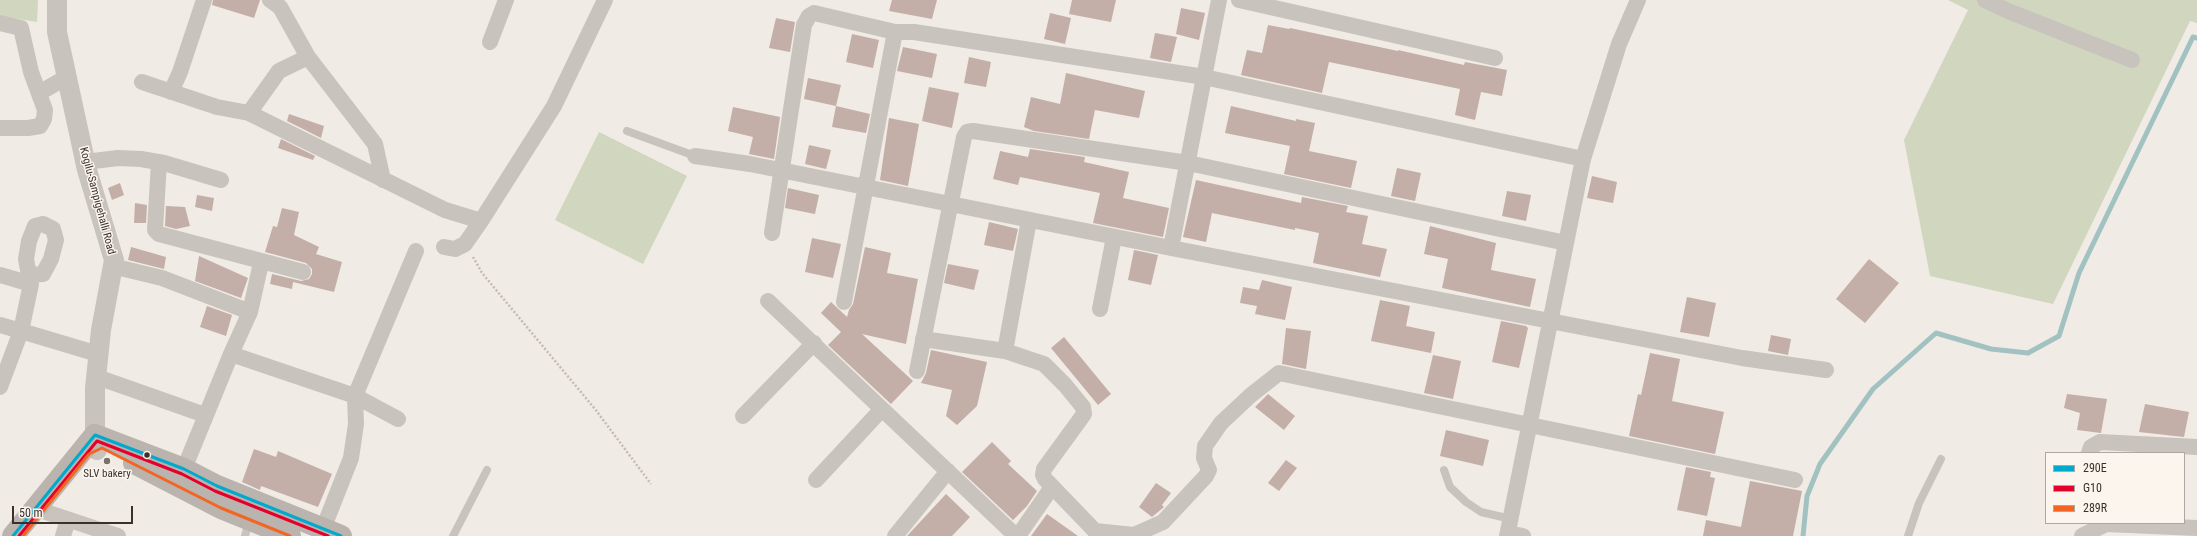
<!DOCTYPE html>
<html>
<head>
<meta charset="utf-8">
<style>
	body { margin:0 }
	#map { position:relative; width:2197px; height:536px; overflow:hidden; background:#f0ebe5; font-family:"Roboto Condensed",sans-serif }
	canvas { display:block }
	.legend { position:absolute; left:2045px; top:452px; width:140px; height:72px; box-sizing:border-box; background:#fbf5ee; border:1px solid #aea6a0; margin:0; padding:5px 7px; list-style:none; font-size:12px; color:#3b302b }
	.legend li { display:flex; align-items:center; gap:8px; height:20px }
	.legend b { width:20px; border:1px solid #aea6a0 }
	.scale { position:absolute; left:12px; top:506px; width:121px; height:18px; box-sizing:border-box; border:2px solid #3b302b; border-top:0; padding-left:5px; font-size:12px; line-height:14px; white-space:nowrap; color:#3b302b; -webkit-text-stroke:3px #fbf5ee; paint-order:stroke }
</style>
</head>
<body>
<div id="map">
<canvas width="2197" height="536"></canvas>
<ul class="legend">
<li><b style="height:5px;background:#00a9ce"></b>290E</li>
<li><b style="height:5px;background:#e4002b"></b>G10</li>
<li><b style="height:5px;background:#f26522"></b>289R</li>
</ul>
<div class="scale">50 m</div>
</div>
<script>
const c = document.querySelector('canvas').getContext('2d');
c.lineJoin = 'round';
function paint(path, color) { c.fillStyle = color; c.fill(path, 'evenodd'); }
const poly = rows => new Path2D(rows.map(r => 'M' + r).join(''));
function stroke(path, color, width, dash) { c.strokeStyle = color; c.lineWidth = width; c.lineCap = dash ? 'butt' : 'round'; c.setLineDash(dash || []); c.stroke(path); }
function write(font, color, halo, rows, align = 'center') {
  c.font = font + ' "Roboto Condensed",sans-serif'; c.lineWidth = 3; c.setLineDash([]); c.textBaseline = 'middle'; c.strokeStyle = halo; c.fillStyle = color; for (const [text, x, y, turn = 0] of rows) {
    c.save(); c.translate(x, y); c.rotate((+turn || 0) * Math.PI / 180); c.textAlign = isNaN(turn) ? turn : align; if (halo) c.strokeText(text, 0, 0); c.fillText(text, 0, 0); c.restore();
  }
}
paint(poly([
	[0,0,38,0,37,22,0,16],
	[1948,0,2197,0,2197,23,2190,21,2053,304,1930,276,1904,140,1968,10],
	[599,132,687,176,643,264,555,220]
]), '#d1d6bf');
stroke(poly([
	[1803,536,1807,496,1820,464,1873,389,1936,333,1991,349,2028,353,2059,336,2079,273,2193,37,2197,38]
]), '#a1c2c1', 5);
paint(poly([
	[213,0,260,0,254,18,212,5],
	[892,0,937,0,932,19,889,11],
	[1072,0,1116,0,1111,22,1069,14],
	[1181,8,1205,13,1199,40,1176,34],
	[1050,13,1071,18,1065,44,1044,39],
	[776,18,795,22,790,52,769,48],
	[1268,25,1289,29,1290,28,1398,51,1398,50,1464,65,1465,62,1507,70,1502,96,1481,92,1475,120,1455,115,1460,89,1329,62,1322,93,1241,75,1247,50,1262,53],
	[1155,33,1177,37,1171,62,1150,58],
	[852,34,879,40,873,68,846,62],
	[903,47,937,54,932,78,897,71],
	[969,57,991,62,986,87,964,83],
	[1066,73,1145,91,1139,118,1095,110,1089,139,1034,131,1024,127,1031,97,1060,104],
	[808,78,841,85,836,106,804,99],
	[929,87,959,93,952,128,922,121],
	[836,106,870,114,866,133,832,127],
	[1231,106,1296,121,1296,119,1315,123,1309,151,1357,161,1351,188,1284,174,1290,146,1225,133],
	[733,107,780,117,774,159,749,154,753,137,728,131],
	[289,114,324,126,321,138,287,121],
	[889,118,919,124,908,186,880,180],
	[281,139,315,156,313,160,278,148],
	[809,145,831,150,826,169,805,164],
	[1030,149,1085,157,1084,162,1129,172,1123,198,1169,208,1163,237,1093,223,1100,193,1020,177,1018,185,993,179,1000,151,1028,157],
	[1397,168,1421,173,1415,201,1391,196],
	[1592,176,1617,182,1613,203,1587,198],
	[1196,180,1301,203,1302,197,1348,206,1346,212,1368,216,1362,244,1387,249,1380,277,1313,263,1319,233,1295,228,1295,230,1212,213,1206,242,1183,237],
	[120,183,124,195,112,200,108,188],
	[788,188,819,195,815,214,785,208],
	[1507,191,1531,195,1526,221,1502,216],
	[197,195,214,198,212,211,195,207],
	[135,203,147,205,146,223,134,223],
	[166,206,185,207,190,226,176,229,165,226],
	[282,208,299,212,294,235,319,247,316,254,342,262,334,292,293,282,292,289,270,284,272,274,301,281,309,279,312,274,312,269,306,263,265,252,273,226,277,227],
	[989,222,1018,229,1013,251,984,245],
	[1430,226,1496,243,1491,270,1536,279,1530,307,1442,288,1448,259,1424,254],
	[812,238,841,244,833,278,805,272],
	[131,247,166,257,164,269,128,260],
	[865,247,891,253,887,273,918,279,906,344,862,334,913,381,891,404,828,345,841,332,821,313,831,302,847,317,849,310,853,304],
	[1134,250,1158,255,1151,285,1128,280],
	[199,256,248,278,241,298,195,281],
	[1869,259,1899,283,1865,323,1836,299],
	[948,264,979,270,974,290,944,283],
	[1262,280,1292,287,1285,320,1255,314,1257,306,1240,303,1243,287,1259,290],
	[1687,297,1716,303,1709,337,1680,332],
	[1380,300,1410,306,1406,326,1435,332,1431,353,1371,341],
	[207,306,232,315,226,336,200,327],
	[1501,321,1526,326,1528,328,1519,368,1492,362],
	[1286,328,1311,331,1306,369,1282,364],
	[1771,335,1791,339,1788,355,1768,351],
	[1064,337,1111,394,1098,405,1051,348],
	[931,350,987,362,977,406,957,425,946,416,952,390,921,383,926,373],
	[1650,353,1680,359,1672,401,1724,412,1715,454,1629,436,1638,394,1641,395],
	[1433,355,1461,361,1453,399,1424,393],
	[1268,394,1295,416,1284,430,1255,407],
	[2067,394,2107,399,2101,433,2077,430,2080,413,2064,408],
	[2145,404,2189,412,2184,437,2139,432],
	[1446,430,1489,440,1483,466,1440,456],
	[992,442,1011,461,1008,464,1037,491,1027,506,1013,520,962,472],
	[254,449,276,457,278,451,332,474,318,507,261,486,260,490,242,482],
	[1286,460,1297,468,1279,491,1268,483],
	[1686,467,1711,472,1710,477,1715,478,1707,516,1677,510],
	[1750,481,1802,491,1793,536,1703,536,1706,520,1741,527],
	[1156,483,1171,493,1162,505,1164,507,1152,517,1139,507],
	[946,494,970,517,952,536,907,536],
	[1047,514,1078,536,1031,536]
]), '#c3afa7');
stroke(poly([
	[473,257,482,273,595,409,651,484]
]), '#c2bbb6', 2.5, [2, 2]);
stroke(poly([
	[627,131,695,156],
	[1444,470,1450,487,1466,502,1481,512,1511,519],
	[245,536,249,521],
	[453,536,487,470],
	[1908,536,1919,503,1941,459]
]), '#c9c3be', 8);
stroke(poly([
	[270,0,280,7,308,57,375,144,383,180],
	[1219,0,1171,248,1742,358,1826,370],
	[1239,0,1495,58],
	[1985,0,2008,11,2132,60],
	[0,23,21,28,31,72,45,110,44,119,40,126,28,128,0,128],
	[490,42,506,0],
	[142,82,217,107,249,113,279,71,308,57],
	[171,92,180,72,204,0],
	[39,93,67,77],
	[249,113,445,210,481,221],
	[695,156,750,164,1171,248],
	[1583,159,1619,44,1638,0],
	[85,162,118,158,141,159,164,163,221,180],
	[159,162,155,230,159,234,303,272],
	[772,233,804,25,809,16,814,13,895,32,914,32,1204,77,1583,159,1507,536],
	[444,247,455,249,465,244,481,221,554,106,605,0],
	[112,266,162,278,250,312],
	[0,275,31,284],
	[768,301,1016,536],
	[844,302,895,32],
	[1100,309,1114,237],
	[0,325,21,331,31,284,29,275,26,259,29,241,35,226,43,224,53,229,56,240,51,259,43,274,29,275],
	[923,339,1005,351,1044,364,1065,385,1083,407,1084,414,1044,469,1043,475,1045,479,1095,531,1134,535,1163,522,1206,476,1209,470,1204,458,1205,446,1221,423,1251,395,1279,373,1795,480],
	[1005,351,1029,220],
	[231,354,250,312,261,263],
	[917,371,964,137,967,132,973,131,1188,163,1566,243],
	[97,377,205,415],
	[0,387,21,331,98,354],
	[355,396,398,419],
	[743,416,814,343],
	[2089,453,2091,447,2100,442,2197,447],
	[184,469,231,354,355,396,416,251],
	[816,480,882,409],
	[43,511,118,536],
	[323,529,351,458,356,424,355,396],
	[1508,533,1523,536],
	[63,536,68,520],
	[895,536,948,471],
	[1018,536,1052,487],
	[2082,536,2106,524,2197,528]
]), '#c9c3be', 16);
stroke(poly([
	[57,0,57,32,87,170,114,260,101,330,95,388,95,435,97,450]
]), '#c9c3be', 20);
stroke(poly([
	[134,463,221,508,290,536],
	[13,536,95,435,184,469,217,486,341,536]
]), '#bab3ae', 22);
stroke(poly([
	[13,536,95,435,184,469,217,486,341,536]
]), '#00a9ce', 3);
stroke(poly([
	[19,536,97,441,182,474,215,491,328,536]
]), '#e4002b', 3);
stroke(poly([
	[23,536,89,454,102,448,221,508,290,536]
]), '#f26522', 3);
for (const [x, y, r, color] of [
	[147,455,3.5,"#3b302b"],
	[107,461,4,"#7a716c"]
]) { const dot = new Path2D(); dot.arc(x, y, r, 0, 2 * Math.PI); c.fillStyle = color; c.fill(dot); stroke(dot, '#fbf5ee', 1.5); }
write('11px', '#3b302b', '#fbf5ee', [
	["Kogilu-Sampigehalli Road",97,201,75]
]);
write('11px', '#3b302b', '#fbf5ee', [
	["SLV bakery",107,474]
]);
</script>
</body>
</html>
